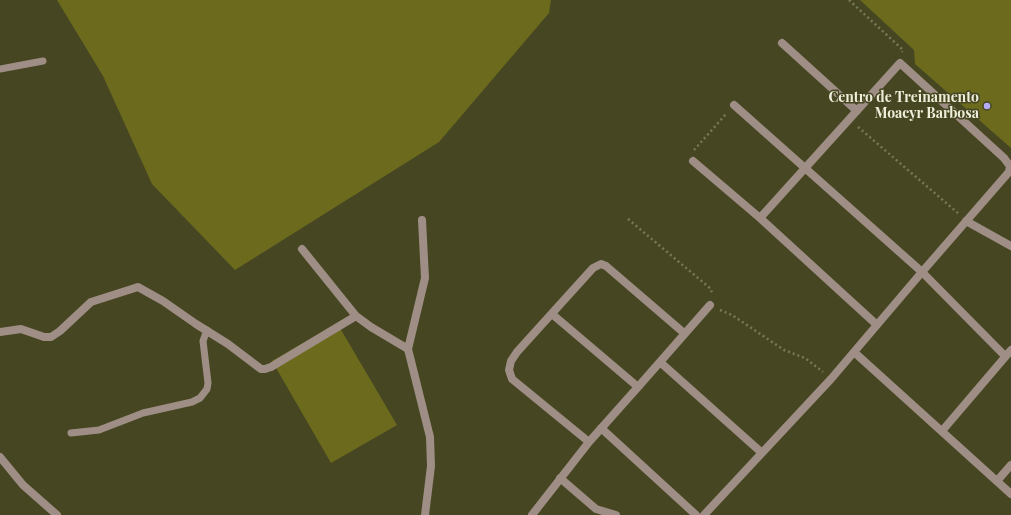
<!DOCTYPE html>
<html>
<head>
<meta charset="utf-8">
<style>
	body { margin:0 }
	canvas { display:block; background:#464622 }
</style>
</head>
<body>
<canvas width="1011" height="515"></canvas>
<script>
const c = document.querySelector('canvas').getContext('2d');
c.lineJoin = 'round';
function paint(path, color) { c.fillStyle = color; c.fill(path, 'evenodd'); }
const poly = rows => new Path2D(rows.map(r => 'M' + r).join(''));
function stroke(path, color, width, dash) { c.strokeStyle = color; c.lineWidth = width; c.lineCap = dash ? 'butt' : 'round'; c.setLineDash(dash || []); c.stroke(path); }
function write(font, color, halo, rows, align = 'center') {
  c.font = font + ' "Playfair Display",serif'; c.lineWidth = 3; c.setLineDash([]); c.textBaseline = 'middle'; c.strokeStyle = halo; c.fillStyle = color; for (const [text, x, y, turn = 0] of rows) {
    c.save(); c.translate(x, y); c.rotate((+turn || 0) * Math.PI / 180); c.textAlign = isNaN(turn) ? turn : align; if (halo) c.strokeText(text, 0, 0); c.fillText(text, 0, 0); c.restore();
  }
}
paint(poly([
	[57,0,551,0,549,13,439,142,235,270,152,184,103,76],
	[860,0,1011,0,1011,148,915,64,914,50],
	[337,323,397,425,331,463,272,361]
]), '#6b6a1d');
stroke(poly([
	[849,0,903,50,902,52],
	[858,127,959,214],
	[694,150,727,113],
	[628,219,711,289,712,294],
	[720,310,732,315,784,350,805,358,823,372]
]), '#79795a', 2.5, [2, 3]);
stroke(poly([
	[0,69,43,61],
	[71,433,99,430,143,413,192,402,200,398,207,389,208,383,203,341,207,330]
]), '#9f8e85', 7);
stroke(poly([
	[782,43,857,111],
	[734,105,922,272,1005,356],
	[693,161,760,218,877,325],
	[422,220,425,278,408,349,430,437,431,466,425,515],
	[966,221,1011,246],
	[302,249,356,316,371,327,408,349],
	[552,314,638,387],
	[0,332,21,329,44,337,51,337,60,331,91,302,138,287,163,301,196,324,228,344,261,369,265,369,271,367,356,316],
	[854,352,1011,494],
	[660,362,762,453],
	[601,428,696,515],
	[942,431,1011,350],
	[589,442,512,379,509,370,511,361,517,352,593,268,601,264,606,266,684,333],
	[0,457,23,485,57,515],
	[560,478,596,509,616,515],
	[997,481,1011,465],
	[532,515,589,442,638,387,710,305],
	[704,515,831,379,922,272,1009,172,1010,166,1004,158,900,63,760,218]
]), '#9f8e85', 8);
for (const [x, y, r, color] of [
	[987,106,4,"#b4acf9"]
]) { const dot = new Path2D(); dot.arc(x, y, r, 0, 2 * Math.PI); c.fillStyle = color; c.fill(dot); stroke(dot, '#464622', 1.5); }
write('bold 14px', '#eeefda', '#464622', [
	["Centro de Treinamento",979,98],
	["Moacyr Barbosa",979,114]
], 'right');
</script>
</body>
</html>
